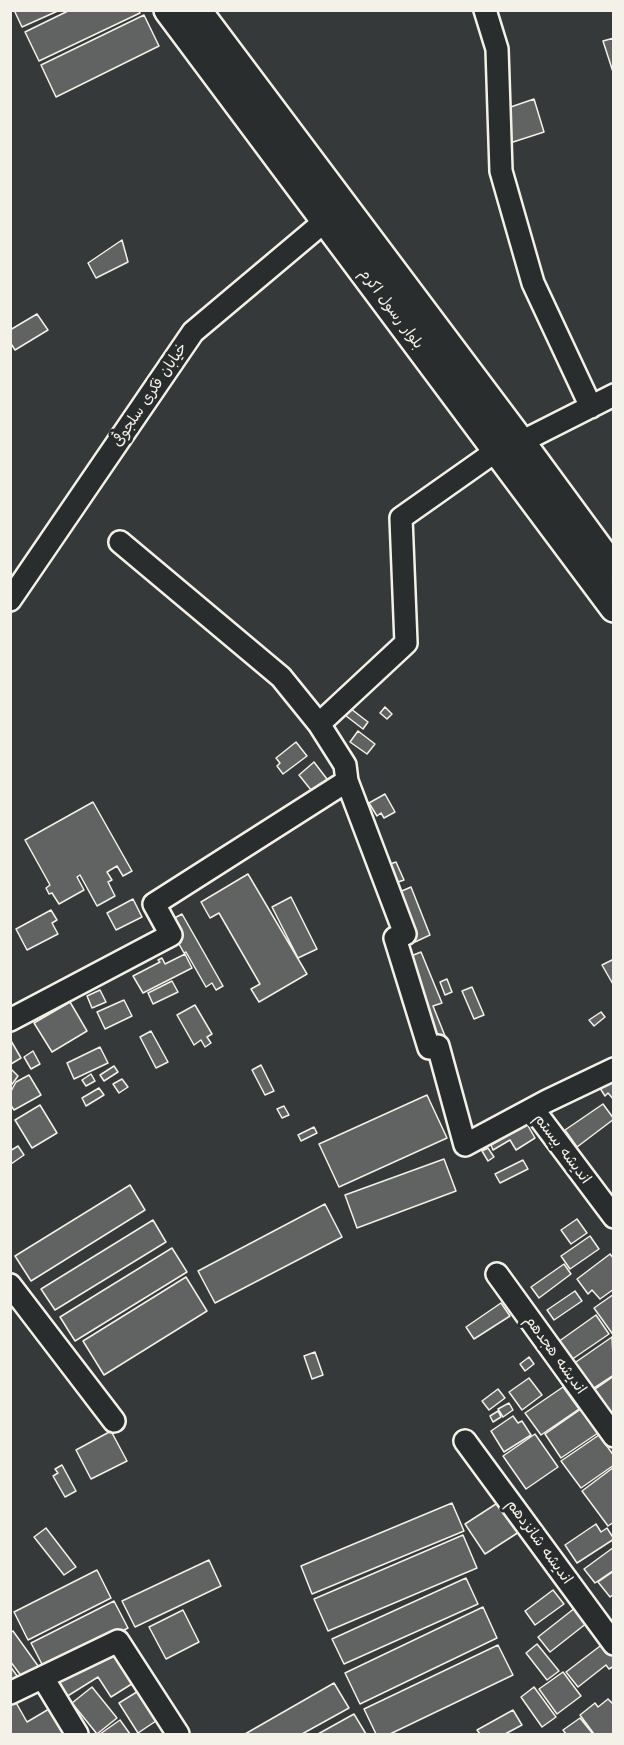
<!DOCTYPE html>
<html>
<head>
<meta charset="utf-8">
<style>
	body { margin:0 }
	#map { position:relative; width:624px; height:1745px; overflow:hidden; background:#363939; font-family:"Shantell Sans",sans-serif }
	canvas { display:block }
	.frame { position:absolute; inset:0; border:12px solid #f4f1e8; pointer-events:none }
</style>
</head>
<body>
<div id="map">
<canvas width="624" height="1745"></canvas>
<div class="frame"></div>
</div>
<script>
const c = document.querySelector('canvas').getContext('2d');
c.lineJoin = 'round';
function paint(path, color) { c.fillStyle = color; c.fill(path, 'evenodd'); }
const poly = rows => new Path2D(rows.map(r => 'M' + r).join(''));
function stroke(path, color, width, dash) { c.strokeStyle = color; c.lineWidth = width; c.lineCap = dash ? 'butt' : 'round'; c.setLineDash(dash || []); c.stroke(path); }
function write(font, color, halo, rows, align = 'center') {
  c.font = font + ' "Shantell Sans","Playpen Sans Arabic",sans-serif'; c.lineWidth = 6; c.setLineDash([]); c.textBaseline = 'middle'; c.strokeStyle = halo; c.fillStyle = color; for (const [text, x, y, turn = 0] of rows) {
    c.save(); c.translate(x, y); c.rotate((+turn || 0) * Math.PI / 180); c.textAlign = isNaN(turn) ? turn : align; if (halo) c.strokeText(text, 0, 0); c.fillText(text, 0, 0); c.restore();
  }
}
const building = poly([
	[14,10,60,10,22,27,14,10],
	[70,10,139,10,140,13,39,61,25,32,70,10],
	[144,15,159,46,56,97,41,65,144,15],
	[614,38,614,72,613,72,603,41,614,38],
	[534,99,544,132,510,143,499,111,534,99],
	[122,240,128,262,96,278,88,263,122,240],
	[37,314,48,330,15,350,10,342,10,330,37,314],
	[346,705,368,722,363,729,341,712,346,705],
	[385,707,392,714,387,719,380,713,385,707],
	[358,731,375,744,367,754,350,742,358,731],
	[296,742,307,756,283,774,277,766,280,763,276,758,296,742],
	[314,762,330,783,315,795,299,775,314,762],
	[385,794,395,812,384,818,381,813,377,816,369,803,385,794],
	[93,802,132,871,123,876,117,866,107,872,112,880,108,882,115,896,97,906,80,875,77,877,84,890,59,904,52,893,49,894,46,888,50,885,25,840,93,802],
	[396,862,404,880,395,883,387,865,396,862],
	[248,874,307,974,259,1002,251,989,260,984,219,913,210,918,201,902,248,874],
	[411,887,430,935,415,942,395,894,411,887],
	[291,897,317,949,298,958,272,907,291,897],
	[133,899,142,917,116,930,107,913,133,899],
	[51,910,57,920,52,923,58,934,27,950,16,929,51,910],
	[182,914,223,986,216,990,212,983,206,987,186,952,184,953,179,944,181,942,169,921,182,914],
	[421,952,442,1003,433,1006,445,1036,433,1041,406,958,421,952],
	[185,954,192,968,143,993,133,976,160,962,158,960,162,958,165,964,185,954],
	[614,959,614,986,602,965,614,959],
	[447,979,452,992,445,995,440,982,447,979],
	[172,981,178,992,153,1004,148,993,172,981],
	[472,987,484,1015,474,1019,462,991,472,987],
	[100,990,106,1002,92,1008,87,996,100,990],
	[124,1000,132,1016,105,1029,97,1012,124,1000],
	[70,1002,87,1031,52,1052,34,1023,70,1002],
	[195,1005,212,1034,207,1037,211,1043,205,1047,201,1040,194,1045,177,1015,195,1005],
	[601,1012,605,1017,594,1026,589,1020,601,1012],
	[151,1031,168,1062,156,1068,140,1037,151,1031],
	[10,1039,21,1058,11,1064,10,1064,10,1039],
	[100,1047,108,1063,74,1079,67,1063,100,1047],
	[33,1051,40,1064,31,1069,24,1057,33,1051],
	[261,1065,274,1091,265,1095,252,1070,261,1065],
	[114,1066,118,1072,104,1081,100,1075,114,1066],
	[10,1068,18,1076,10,1087,10,1068],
	[91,1074,95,1081,86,1086,82,1080,91,1074],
	[29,1075,41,1095,14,1110,10,1104,10,1093,16,1082,29,1075],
	[614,1076,614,1100,608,1093,605,1096,598,1085,614,1076],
	[122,1079,128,1087,119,1093,113,1084,122,1079],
	[99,1088,104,1095,86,1106,82,1098,99,1088],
	[427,1095,447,1138,339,1187,319,1144,427,1095],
	[603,1104,614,1119,577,1147,565,1130,603,1104],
	[40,1105,57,1133,32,1148,15,1120,40,1105],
	[284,1106,289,1115,282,1118,277,1109,284,1106],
	[527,1124,535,1138,516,1150,510,1140,493,1150,491,1145,527,1124],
	[314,1127,317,1133,301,1141,298,1135,314,1127],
	[18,1146,24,1155,11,1164,10,1151,18,1146],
	[488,1148,494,1157,488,1161,482,1151,488,1148],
	[444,1159,456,1191,357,1228,345,1195,444,1159],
	[523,1160,528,1169,500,1183,495,1174,523,1160],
	[130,1185,145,1210,31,1281,15,1256,130,1185],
	[325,1204,342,1237,215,1303,198,1271,325,1204],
	[577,1219,587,1233,571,1244,561,1230,577,1219],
	[153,1220,166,1242,55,1310,41,1289,153,1220],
	[590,1236,599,1249,570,1269,561,1256,590,1236],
	[172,1248,187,1272,75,1341,60,1317,172,1248],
	[610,1254,614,1259,614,1289,600,1299,592,1290,588,1294,577,1279,610,1254],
	[564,1264,571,1274,539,1298,531,1287,564,1264],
	[186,1277,207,1311,104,1375,83,1341,186,1277],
	[575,1291,582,1301,554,1320,547,1310,575,1291],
	[614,1294,614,1336,594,1308,614,1294],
	[501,1303,510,1316,474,1339,466,1327,501,1303],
	[596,1315,609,1334,571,1360,558,1342,596,1315],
	[612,1337,614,1375,591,1390,573,1364,612,1337],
	[315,1352,323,1375,312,1379,304,1356,315,1352],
	[529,1357,534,1364,525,1371,520,1364,529,1357],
	[614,1376,614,1422,591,1392,614,1376],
	[529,1378,542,1395,522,1410,509,1392,529,1378],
	[563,1387,579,1409,541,1435,525,1413,563,1387],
	[498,1389,505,1398,489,1410,482,1401,498,1389],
	[509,1403,513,1410,503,1417,498,1409,509,1403],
	[581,1409,598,1433,561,1458,545,1434,581,1409],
	[498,1411,501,1417,493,1422,490,1416,498,1411],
	[513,1416,518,1423,522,1421,531,1435,504,1452,491,1431,513,1416],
	[111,1431,127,1461,91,1479,76,1450,111,1431],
	[535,1434,558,1467,526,1489,503,1456,535,1434],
	[599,1435,614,1456,614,1465,581,1488,561,1461,599,1435],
	[62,1465,76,1491,65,1497,53,1476,58,1473,55,1469,62,1465],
	[614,1467,614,1522,608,1526,582,1491,614,1467],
	[499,1502,519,1532,485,1554,465,1524,499,1502],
	[452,1503,464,1531,312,1594,301,1566,452,1503],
	[596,1524,601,1532,607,1528,614,1539,577,1563,565,1545,596,1524],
	[46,1528,76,1567,64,1575,34,1537,46,1528],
	[463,1535,477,1568,328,1631,314,1599,463,1535],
	[614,1547,614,1570,595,1583,584,1569,614,1547],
	[209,1560,221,1586,135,1627,122,1601,209,1560],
	[97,1570,111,1598,28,1640,14,1612,97,1570],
	[614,1571,614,1594,610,1597,598,1582,614,1571],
	[466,1578,478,1604,344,1664,332,1639,466,1578],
	[553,1590,564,1604,535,1625,525,1611,553,1590],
	[114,1601,128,1628,45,1670,31,1643,114,1601],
	[580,1604,592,1619,550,1652,538,1637,580,1604],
	[483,1607,497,1638,360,1704,345,1673,483,1607],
	[183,1610,199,1642,166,1659,149,1627,183,1610],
	[13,1631,41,1670,25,1681,10,1661,10,1633,13,1631],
	[604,1643,614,1656,614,1666,609,1669,606,1665,578,1687,566,1672,604,1643],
	[537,1644,559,1671,547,1680,526,1653,537,1644],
	[116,1645,138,1680,111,1697,98,1677,66,1697,57,1682,116,1645],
	[498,1645,513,1675,390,1734,376,1734,364,1709,498,1645],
	[10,1666,20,1680,10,1686,10,1666],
	[563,1672,581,1696,557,1714,539,1689,563,1672],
	[334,1683,349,1708,302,1734,245,1734,334,1683],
	[92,1687,117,1718,97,1734,72,1703,92,1687],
	[534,1687,556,1717,542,1727,521,1697,534,1687],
	[140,1690,159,1719,138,1733,119,1703,140,1690],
	[14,1699,27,1722,49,1709,64,1734,10,1734,10,1701,14,1699],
	[608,1699,614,1705,614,1734,594,1734,580,1715,595,1703,598,1707,608,1699],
	[513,1710,522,1725,505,1734,480,1734,477,1730,513,1710],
	[354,1714,366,1734,318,1734,354,1714],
	[580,1718,593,1734,566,1734,563,1730,580,1718],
	[120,1720,130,1734,100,1734,120,1720]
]);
paint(building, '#616362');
stroke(building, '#f4f1e8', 1.5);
const minor = poly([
	[485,10,497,49,501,171,533,283,591,407],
	[521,442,614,395],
	[10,600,193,332,325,221],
	[319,724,406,643,401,518,496,451],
	[347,781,405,934,395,938,429,1048,438,1046,465,1145,547,1101,614,1069],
	[10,1020,171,935,154,904,347,781,345,765,319,724,281,677,120,542],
	[533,1109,614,1217],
	[497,1274,614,1436],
	[10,1285,114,1421],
	[465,1441,614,1644],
	[43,1678,77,1734],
	[10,1693,118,1641,178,1734]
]);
const major = poly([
	[168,10,614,608],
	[197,10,521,442,614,569]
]);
stroke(minor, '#f4f1e8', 26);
stroke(major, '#f4f1e8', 32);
stroke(minor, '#2a2d2e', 21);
stroke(major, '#2a2d2e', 27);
write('15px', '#f4f1e8', '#2a2d2e', [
	["بلوار رسول اکرم",391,309,53],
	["خیابان فکری سلجوقی",150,395,-56],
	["اندیشه بیستم",562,1149,53],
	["اندیشه هجدهم",555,1355,54],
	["اندیشه شانزدهم",539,1542,54]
]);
</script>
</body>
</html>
